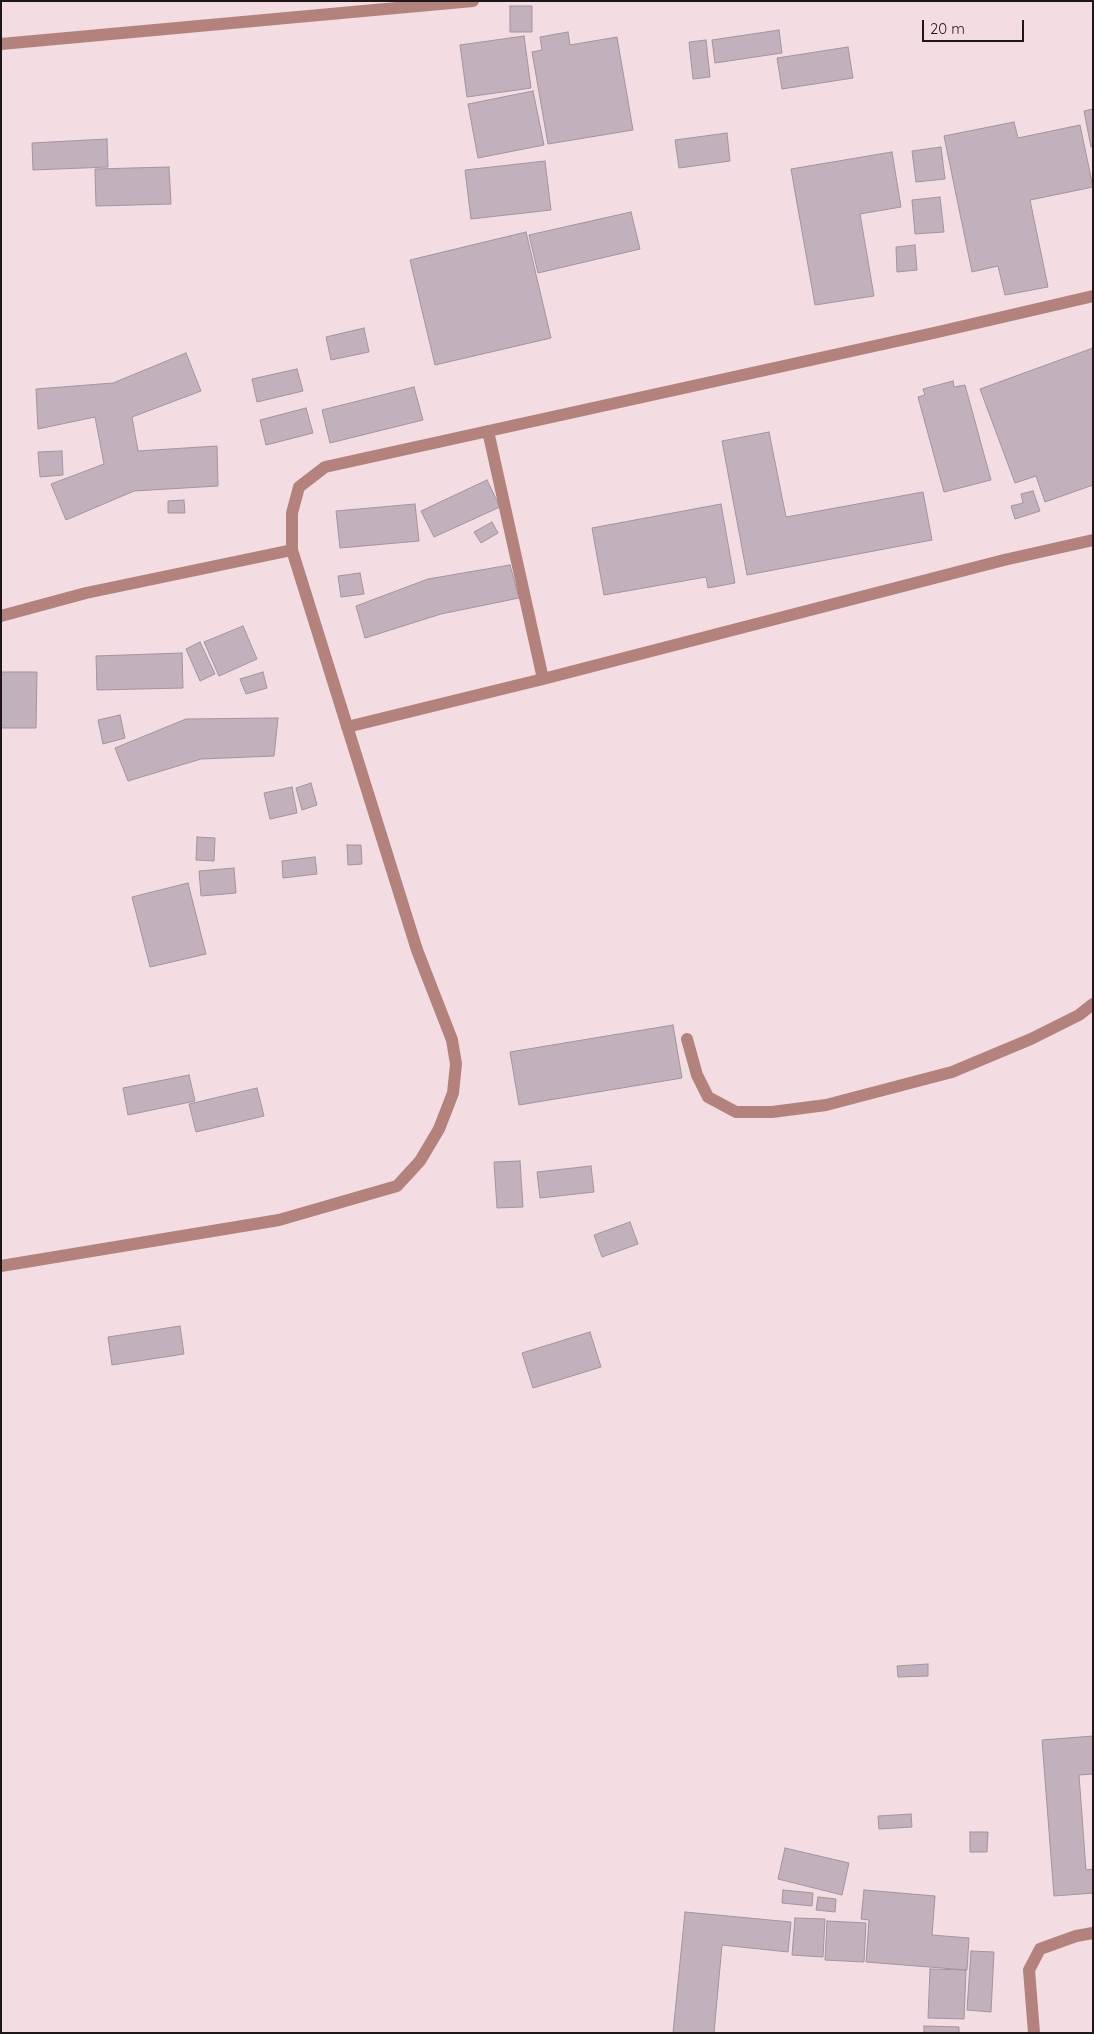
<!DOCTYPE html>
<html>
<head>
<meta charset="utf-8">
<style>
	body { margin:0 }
	#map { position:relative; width:1094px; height:2034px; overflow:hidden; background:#f3dce2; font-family:Quicksand,sans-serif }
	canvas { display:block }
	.frame { position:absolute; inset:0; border:2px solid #1e1618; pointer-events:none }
	.scale { position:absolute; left:922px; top:20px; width:102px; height:22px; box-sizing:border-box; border:2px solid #1e1618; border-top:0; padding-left:6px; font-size:15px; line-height:18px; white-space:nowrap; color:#1e1618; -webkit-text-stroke:4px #f3dce2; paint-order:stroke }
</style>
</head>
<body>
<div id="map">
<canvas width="1094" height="2034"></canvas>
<div class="frame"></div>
<div class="scale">20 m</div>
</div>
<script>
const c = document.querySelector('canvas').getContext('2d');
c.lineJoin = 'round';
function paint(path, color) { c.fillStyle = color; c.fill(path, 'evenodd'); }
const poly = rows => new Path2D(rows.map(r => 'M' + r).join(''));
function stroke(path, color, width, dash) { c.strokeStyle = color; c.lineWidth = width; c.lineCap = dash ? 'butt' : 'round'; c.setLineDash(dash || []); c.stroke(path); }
const building = poly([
	[510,6,532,6,532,32,510,32,510,6],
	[779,30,782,53,715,63,712,40,779,30],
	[568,32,570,45,617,37,633,130,548,144,532,52,542,50,540,37,568,32],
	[524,36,531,88,467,97,460,45,524,36],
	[706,40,710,77,693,79,689,42,706,40],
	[848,47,853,78,782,89,777,58,848,47],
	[533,91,544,145,478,158,468,104,533,91],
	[1093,109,1093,147,1091,147,1084,111,1093,109],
	[1014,122,1018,138,1080,125,1093,187,1030,200,1048,287,1005,295,998,266,972,272,944,136,1014,122],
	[727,133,730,161,679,168,675,140,727,133],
	[107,139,108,167,33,170,32,143,107,139],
	[941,147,945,179,916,182,912,151,941,147],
	[892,152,901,207,860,214,874,296,815,305,791,169,892,152],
	[545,161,551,210,471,219,465,170,545,161],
	[169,167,171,204,96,206,95,169,169,167],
	[940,197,944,232,915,234,912,200,940,197],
	[631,212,640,249,538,273,529,235,631,212],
	[526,232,551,338,435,365,410,260,526,232],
	[915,245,917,270,897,272,896,247,915,245],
	[364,328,369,352,331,360,326,337,364,328],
	[1093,348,1093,485,1045,502,1036,476,1015,483,980,389,1093,348],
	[186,353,201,391,132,417,138,451,217,446,218,486,134,491,66,520,51,484,104,464,95,417,38,429,36,389,113,383,186,353],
	[297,369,303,391,257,402,252,379,297,369],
	[953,381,954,387,965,385,991,480,944,492,918,397,925,395,923,389,953,381],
	[414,387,423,420,330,443,322,410,414,387],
	[306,408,313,433,266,445,260,420,306,408],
	[769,432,786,517,923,492,932,540,747,575,722,441,769,432],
	[62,451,63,475,40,477,38,452,62,451],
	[487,480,500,507,434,537,421,511,487,480],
	[1033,491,1040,511,1015,519,1011,506,1023,503,1021,494,1033,491],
	[184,500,185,513,168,513,168,501,184,500],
	[415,504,419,541,340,548,336,511,415,504],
	[721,504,735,583,708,588,706,577,604,595,592,528,721,504],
	[492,522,498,533,481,543,474,532,492,522],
	[510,565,519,598,441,614,365,638,356,606,428,579,510,565],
	[360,573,364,594,341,597,338,576,360,573],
	[243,626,257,659,219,676,204,642,243,626],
	[200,642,215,674,200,681,186,649,200,642],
	[182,653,183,688,97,690,96,656,182,653],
	[1,672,37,672,36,728,1,728,1,672],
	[263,672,267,688,246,694,240,679,263,672],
	[120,715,125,738,103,744,98,720,120,715],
	[278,718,274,756,201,759,128,781,115,748,186,719,278,718],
	[311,783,317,805,302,810,296,788,311,783],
	[292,787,297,813,270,819,264,793,292,787],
	[197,837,215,838,214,861,196,860,197,837],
	[347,845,361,845,362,864,348,865,347,845],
	[315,857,317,874,283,878,282,861,315,857],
	[234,868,236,893,201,896,199,871,234,868],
	[188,883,206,954,150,967,132,897,188,883],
	[673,1025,682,1078,519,1105,510,1052,673,1025],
	[189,1075,195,1101,128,1115,123,1088,189,1075],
	[257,1088,264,1116,196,1132,189,1104,257,1088],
	[520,1161,523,1207,497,1208,494,1162,520,1161],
	[591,1166,594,1192,540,1198,537,1172,591,1166],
	[630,1222,638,1244,602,1257,594,1235,630,1222],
	[180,1326,184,1354,112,1365,108,1337,180,1326],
	[590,1332,601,1367,533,1388,522,1353,590,1332],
	[928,1664,928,1676,898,1677,897,1666,928,1664],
	[1093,1736,1093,1774,1079,1775,1086,1870,1093,1869,1093,1893,1054,1896,1042,1740,1093,1736],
	[911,1814,912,1827,879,1829,878,1816,911,1814],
	[970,1832,988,1832,987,1852,970,1852,970,1832],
	[785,1848,849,1863,842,1895,778,1879,785,1848],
	[783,1890,813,1893,812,1906,782,1903,783,1890],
	[864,1890,935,1896,932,1935,969,1938,967,1970,866,1962,869,1920,861,1919,864,1890],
	[818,1897,836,1899,835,1912,816,1910,818,1897],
	[685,1912,791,1922,788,1952,722,1945,714,2033,673,2033,685,1912],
	[795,1918,825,1919,823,1957,792,1955,795,1918],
	[827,1921,866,1923,864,1962,825,1960,827,1921],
	[971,1951,994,1952,991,2012,967,2010,971,1951],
	[930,1969,966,1970,964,2019,928,2018,930,1969],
	[924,2026,959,2027,959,2033,924,2033,924,2026]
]);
paint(building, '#c2b1bd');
stroke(building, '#a3939f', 1);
stroke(poly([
	[1,44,473,1],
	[488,431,543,679],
	[1,616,86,593,292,550],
	[347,727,543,679,1004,560,1093,540],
	[687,1039,697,1075,708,1097,736,1112,772,1112,826,1105,952,1072,1031,1039,1079,1015,1093,1004],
	[1,1266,279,1220,397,1186,420,1161,439,1129,453,1093,456,1064,452,1040,417,950,292,550,292,513,299,487,325,467,938,332,1093,296],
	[1034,2033,1029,1970,1040,1949,1076,1936,1093,1933]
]), '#b3827d', 12);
</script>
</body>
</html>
